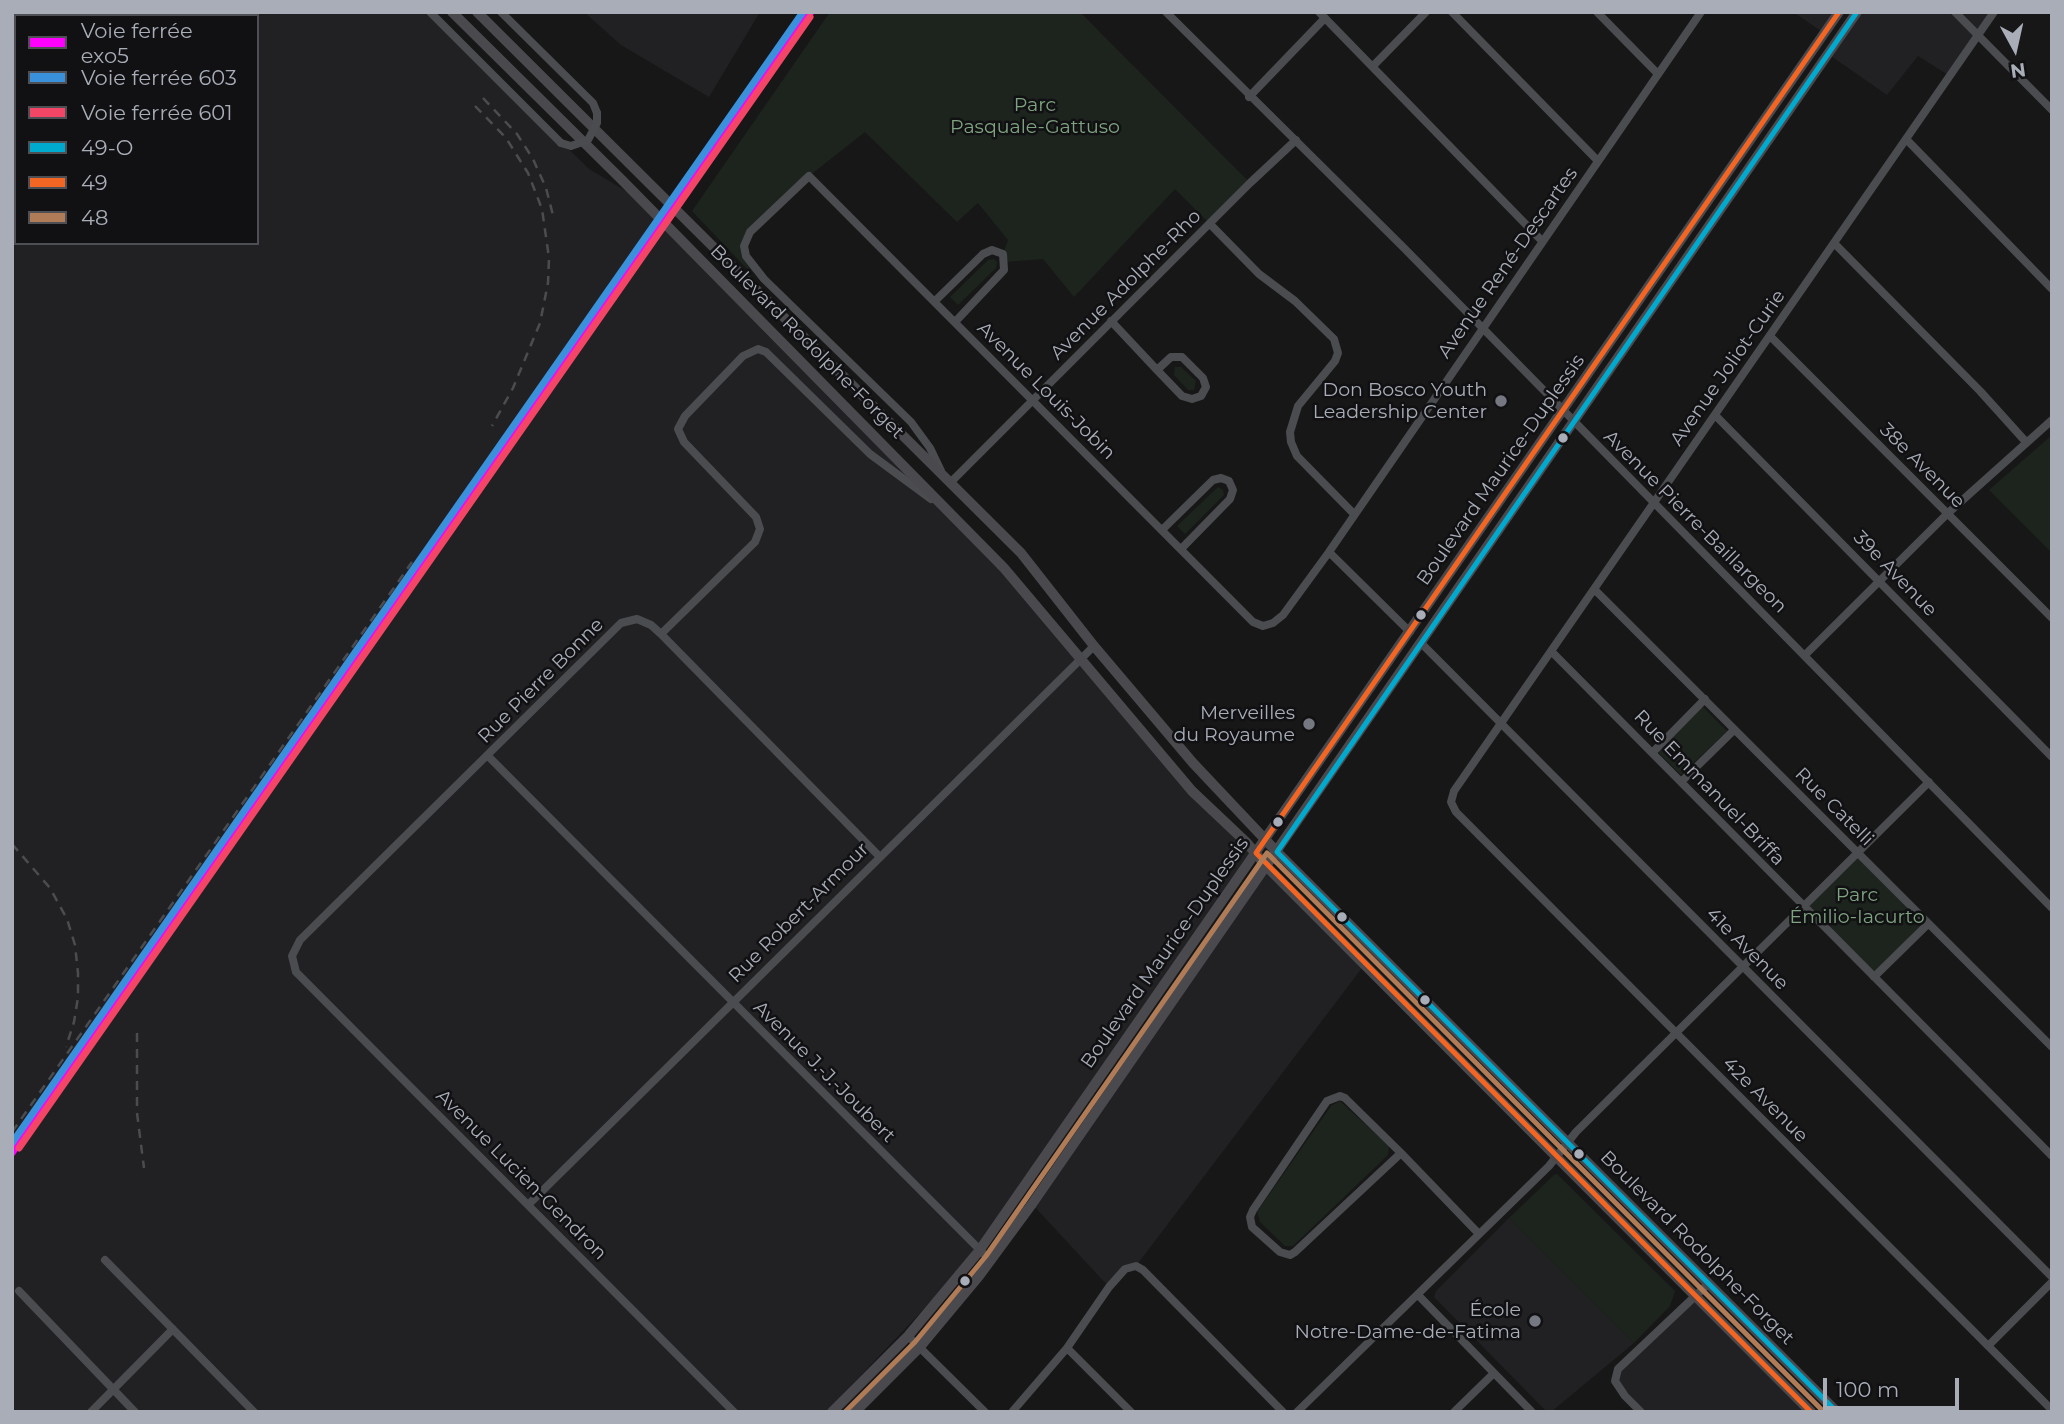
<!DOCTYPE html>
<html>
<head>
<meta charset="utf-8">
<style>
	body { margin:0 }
	#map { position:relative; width:2064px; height:1424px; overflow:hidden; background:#171717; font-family:Montserrat,sans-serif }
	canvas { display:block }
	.frame { position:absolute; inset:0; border:14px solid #a8adb8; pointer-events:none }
	.legend { position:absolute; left:14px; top:14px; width:245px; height:231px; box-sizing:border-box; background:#111113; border:2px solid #4d4f55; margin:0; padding:9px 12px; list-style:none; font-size:21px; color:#a8adb8 }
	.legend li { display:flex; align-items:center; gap:14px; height:35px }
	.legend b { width:35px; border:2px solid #4d4f55 }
	.north { position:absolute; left:1980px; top:14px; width:70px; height:70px; -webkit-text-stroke:5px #111113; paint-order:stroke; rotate:172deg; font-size:19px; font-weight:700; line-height:28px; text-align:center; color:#a8adb8 }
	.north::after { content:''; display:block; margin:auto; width:24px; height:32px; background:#a8adb8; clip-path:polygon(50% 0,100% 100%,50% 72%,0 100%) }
	.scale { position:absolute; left:1823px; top:1378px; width:136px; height:32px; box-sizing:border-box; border:4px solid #a8adb8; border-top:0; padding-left:9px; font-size:21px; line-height:24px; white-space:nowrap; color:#a8adb8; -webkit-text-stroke:5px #111113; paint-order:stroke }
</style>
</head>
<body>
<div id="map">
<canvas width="2064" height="1424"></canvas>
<div class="frame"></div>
<ul class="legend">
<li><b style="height:9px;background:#f0f"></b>Voie ferrée exo5</li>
<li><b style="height:9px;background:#3a90db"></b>Voie ferrée 603</li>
<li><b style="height:9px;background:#f34667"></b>Voie ferrée 601</li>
<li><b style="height:9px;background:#00a9ce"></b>49-O</li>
<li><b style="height:9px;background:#f26522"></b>49</li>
<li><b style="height:9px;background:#b07c57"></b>48</li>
</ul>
<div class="north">N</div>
<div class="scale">100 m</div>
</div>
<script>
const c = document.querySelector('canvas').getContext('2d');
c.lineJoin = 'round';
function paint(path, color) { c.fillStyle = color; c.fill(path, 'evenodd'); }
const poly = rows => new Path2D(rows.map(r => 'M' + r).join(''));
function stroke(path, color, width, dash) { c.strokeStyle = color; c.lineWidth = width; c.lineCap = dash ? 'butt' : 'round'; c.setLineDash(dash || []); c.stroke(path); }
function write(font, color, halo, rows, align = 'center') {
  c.font = font + ' Montserrat,sans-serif'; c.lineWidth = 5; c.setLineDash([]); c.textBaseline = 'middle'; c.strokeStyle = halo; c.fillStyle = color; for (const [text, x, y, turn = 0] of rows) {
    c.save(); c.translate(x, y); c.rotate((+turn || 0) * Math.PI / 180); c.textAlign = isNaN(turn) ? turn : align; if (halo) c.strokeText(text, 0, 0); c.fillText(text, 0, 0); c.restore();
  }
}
paint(poly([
	[12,12,430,12,589,169,641,200,951,513,1192,791,1256,853,979,1251,826,1412,12,1412],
	[16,16,257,16,257,243,16,243],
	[584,12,760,12,709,97,621,45],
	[1793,12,1839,12,1824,33],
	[1857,12,1994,12,1950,76,1918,56,1887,95,1828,54],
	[1267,867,1365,964,1136,1266,1131,1266,1109,1287,1032,1204],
	[1509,1218,1634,1343,1551,1412,1547,1412,1434,1297,1436,1291],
	[1696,1296,1811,1412,1641,1412,1615,1381,1618,1369]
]), '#212123');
paint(poly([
	[830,12,1080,12,1250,183,1210,224,1175,189,1074,297,1043,259,1005,262,1003,254,1008,240,978,203,957,222,865,132,809,176,750,232,744,246,757,268,751,273,692,211],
	[994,259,997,262,996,268,958,305,950,297,988,260],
	[1175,367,1181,367,1196,381,1194,390,1188,390,1174,375],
	[2052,435,2052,553,1989,490],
	[1218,487,1223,490,1224,495,1185,534,1177,526],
	[1702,706,1727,731,1681,775,1657,751],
	[1857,851,1928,924,1874,977,1803,906],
	[1340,1101,1389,1146,1388,1155,1293,1246,1285,1246,1260,1222,1257,1212,1331,1106],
	[1557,1174,1675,1291,1670,1306,1634,1343,1509,1218,1554,1175]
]), '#1d241e');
stroke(poly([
	[430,12,561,143],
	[501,12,593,103,597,113],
	[1166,12,1404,248,2052,908],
	[1319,12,1542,241],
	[1452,12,1598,161],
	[1597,12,1658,74],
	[1955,12,2052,110],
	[1994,12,1454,791,1451,802,1456,812,2052,1410],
	[1373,66,1426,12],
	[1249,97,1325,18],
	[1906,139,2052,289],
	[1210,224,1259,274,1295,301,1334,339,1338,353,1335,361,1298,406,1290,432,1291,442,1297,456,1354,514],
	[1834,243,1980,391,2026,442],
	[935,301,983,254,992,250,1003,254,1004,270,955,322],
	[1111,321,1157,370,1182,396,1192,399,1201,396,1206,387,1203,378,1182,357,1171,357,1157,370],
	[1770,336,2052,618],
	[1715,415,2052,757],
	[941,471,930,448,911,422,764,279,746,256,744,246,750,232,809,176,1253,622,1263,626,1273,623,1283,615,1329,552,1701,12],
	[950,483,1250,183,1296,140],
	[1163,529,1213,480,1221,478,1229,481,1233,490,1230,499,1181,549],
	[1329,552,1410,632],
	[1594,589,2052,1047],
	[661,634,879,856],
	[1421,643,2052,1277],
	[1551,651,2052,1156],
	[1805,655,1947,514,2052,420],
	[1653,752,1705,699],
	[488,756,991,1261],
	[1681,782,1734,730],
	[1874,977,1928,924],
	[1401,1153,1295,1252,1290,1255,1280,1252,1252,1227,1250,1217,1253,1210,1327,1101,1340,1096,1345,1098,1401,1153,1479,1234],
	[528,1205,1094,646],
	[105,1260,254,1412],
	[19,1291,135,1412],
	[1418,1295,1532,1412],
	[908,1336,985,1412],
	[1988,1346,2052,1282],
	[1067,1348,1131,1412],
	[91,1412,173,1329],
	[734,1412,296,972,292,956,300,940,621,623,637,619,651,625,661,634,755,542,760,529,756,517,684,442,678,429,685,416,743,356,758,349,766,352,870,454,931,499],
	[1012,1412,1067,1348,1109,1287,1125,1269,1136,1266,1143,1270,1283,1412],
	[1297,1412,1549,1166,1576,1132,1929,782],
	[1454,1412,1494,1373],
	[1641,1412,1625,1396,1615,1381,1618,1369,1708,1284]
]), '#4b4c50', 8);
stroke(poly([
	[452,12,622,180,1004,568,1192,791,1247,843,1267,867,1811,1412],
	[477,12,1021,553,1094,646,1193,763,1277,852,1837,1412],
	[832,1412,908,1336,979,1251,1839,12],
	[855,1412,919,1348,979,1276,1032,1204,1857,12]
]), '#4a4a4e', 10);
stroke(poly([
	[103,16,105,12],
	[128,16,131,12],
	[12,129,16,125],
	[12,162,16,158]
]), '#4d4f52', 12);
stroke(poly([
	[483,98,517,134,533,159,546,188,554,219],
	[475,106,506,138,528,173,542,209,549,258,548,283,540,323,513,388,492,426],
	[12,844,50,888,67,919,75,945,78,973,78,997,74,1022,66,1047],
	[137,1033,137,1113,144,1168],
	[12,1132,412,562]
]), '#4b4c4f', 2.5, [9, 7]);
stroke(poly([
	[561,143,571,146,588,140,597,123,597,113]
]), '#4b4c50', 8);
stroke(poly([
	[1837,1412,1277,852,1857,12]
]), '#00a9ce', 5);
stroke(poly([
	[1811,1412,1256,853,1839,12]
]), '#f26522', 5);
stroke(poly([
	[845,1412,915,1342,986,1256,1267,853,1824,1412]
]), '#b07c57', 5);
stroke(poly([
	[12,1153,811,12]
]), '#f0f', 7);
stroke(poly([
	[12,1143,803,12]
]), '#3a90db', 7);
stroke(poly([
	[19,1148,810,17]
]), '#f34667', 7);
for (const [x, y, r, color] of [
	[1501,401,7,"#757880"],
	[1563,438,6,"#a8adb8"],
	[1421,615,6,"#a8adb8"],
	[1309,724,7,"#757880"],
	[1278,822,6,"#a8adb8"],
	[1342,917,6,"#a8adb8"],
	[1425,1000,6,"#a8adb8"],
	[1579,1154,6,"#a8adb8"],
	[965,1281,6,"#a8adb8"],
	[1535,1321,7,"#757880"]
]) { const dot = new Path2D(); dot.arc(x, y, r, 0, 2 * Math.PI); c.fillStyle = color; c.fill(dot); stroke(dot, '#111113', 2.5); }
write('19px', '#7fa381', '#111113', [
	["Parc",1035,105],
	["Pasquale-Gattuso",1035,127],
	["Parc",1857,895],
	["Émilio-Iacurto",1857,917]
]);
write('19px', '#a8adb8', '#111113', [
	["Avenue René-Descartes",1508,263,-55],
	["Avenue Adolphe-Rho",1126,285,-45],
	["Boulevard Rodolphe-Forget",807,342,45],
	["Avenue Joliot-Curie",1728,368,-55],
	["Avenue Louis-Jobin",1046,391,45],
	["38e Avenue",1922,466,45],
	["Boulevard Maurice-Duplessis",1501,470,-55],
	["Avenue Pierre-Baillargeon",1695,522,45],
	["39e Avenue",1895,574,46],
	["Rue Pierre Bonne",541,681,-45],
	["Rue Emmanuel-Briffa",1709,788,46],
	["Rue Catelli",1834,807,45],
	["Rue Robert-Armour",799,913,-45],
	["41e Avenue",1747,949,45],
	["Boulevard Maurice-Duplessis",1165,953,-55],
	["Avenue J.-J.-Joubert",824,1072,45],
	["42e Avenue",1765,1100,45],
	["Avenue Lucien-Gendron",521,1175,45],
	["Boulevard Rodolphe-Forget",1697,1248,45]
]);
write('19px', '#a8adb8', '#111113', [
	["Don Bosco Youth",1487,390],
	["Leadership Center",1487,412],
	["Merveilles",1295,713],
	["du Royaume",1295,735],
	["École",1521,1310],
	["Notre-Dame-de-Fatima",1521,1332]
], 'right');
</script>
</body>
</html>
